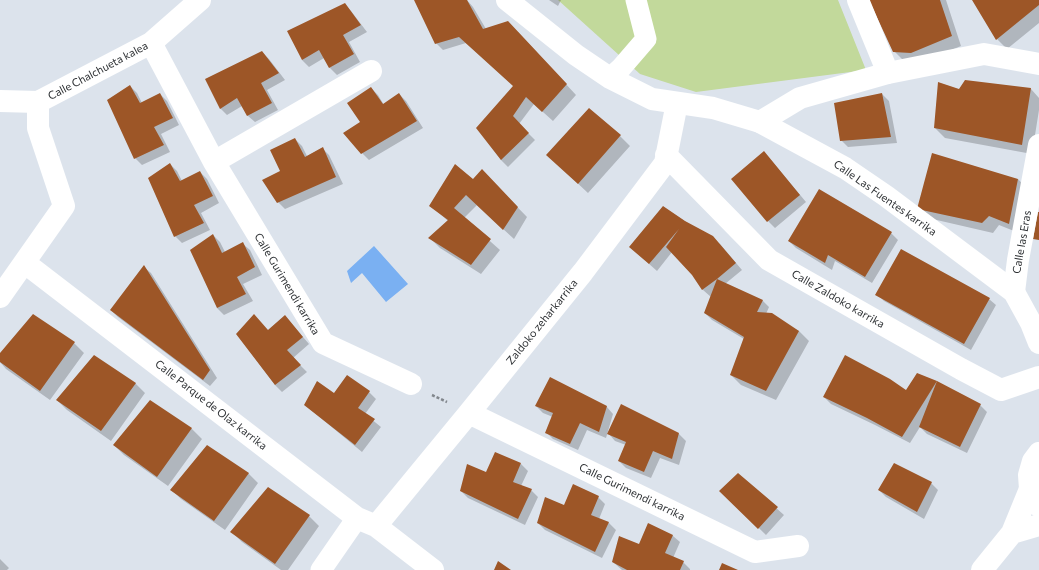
<!DOCTYPE html>
<html>
<head>
<meta charset="utf-8">
<style>
	body { margin:0 }
	canvas { display:block; background:#dce3ec }
</style>
</head>
<body>
<canvas width="1039" height="570"></canvas>
<script>
const c = document.querySelector('canvas').getContext('2d');
c.lineJoin = 'round';
function paint(path, color) { c.fillStyle = color; c.fill(path, 'evenodd'); }
const poly = rows => new Path2D(rows.map(r => 'M' + r).join(''));
function stroke(path, color, width, dash) { c.strokeStyle = color; c.lineWidth = width; c.lineCap = dash ? 'butt' : 'round'; c.setLineDash(dash || []); c.stroke(path); }
function write(font, color, halo, rows, align = 'center') {
  c.font = font + ' Commissioner,sans-serif'; c.lineWidth = 4; c.setLineDash([]); c.textBaseline = 'middle'; c.strokeStyle = halo; c.fillStyle = color; for (const [text, x, y, turn = 0] of rows) {
    c.save(); c.translate(x, y); c.rotate((+turn || 0) * Math.PI / 180); c.textAlign = isNaN(turn) ? turn : align; if (halo) c.strokeText(text, 0, 0); c.fillText(text, 0, 0); c.restore();
  }
}
paint(poly([
	[558,0,838,0,866,70,696,92,640,74]
]), '#c2d99b');
paint(poly([
	[374,246,408,284,386,302,362,273,351,283,347,271]
]), '#7ab0f2');
paint(poly([
	[415,0,467,0,473,7,486,29,518,32,576,95,553,121,534,104,519,124,535,140,508,167,501,160,477,128,514,86,466,43,443,50,436,43],
	[549,0,561,0,558,6],
	[871,0,946,0,961,46,922,62,904,61,894,51],
	[973,0,1039,0,1039,23,1007,49,997,39],
	[344,4,351,11,367,32,349,42,360,62,337,75,330,68,324,58,309,67,302,60],
	[262,52,269,59,285,80,267,90,278,110,255,122,248,116,242,106,227,115,220,108],
	[130,86,137,93,142,103,160,94,167,101,179,125,161,134,170,152,142,165,135,158],
	[371,88,378,95,384,105,399,94,406,101,423,128,369,160,362,153,362,122],
	[1031,89,1039,98,1039,110,1032,154,945,138,935,128,959,90],
	[882,94,889,101,897,143,848,147,841,140],
	[620,136,630,146,588,193,558,165],
	[295,139,302,146,307,156,322,148,329,155,343,184,285,209,278,202,282,171],
	[771,160,806,202,775,228,768,221],
	[170,164,177,171,182,181,200,172,207,179,219,203,201,213,210,230,182,243,175,236],
	[1018,179,1028,190,1019,233,999,225,993,233,928,218,918,208],
	[492,181,527,217,514,239,477,205,464,218,500,250,481,274,440,248,430,238,448,221,430,205],
	[663,207,720,244,742,270,725,284,763,301,769,307,766,314,799,331,809,341,776,400,741,385,731,375,744,339,712,320,705,313,711,297,703,290,693,275,672,252,657,271,630,247],
	[891,233,898,240,872,283,835,261,832,270,796,248,789,241],
	[213,235,220,242,225,252,243,244,250,250,262,275,243,284,253,301,224,315,217,308],
	[144,267,151,273,217,378,210,386,118,317,111,310],
	[877,294,989,299,996,305,971,350,884,301],
	[285,316,309,344,293,358,307,372,282,392,275,385,237,334,268,330],
	[74,343,84,353,50,400,6,369,0,362,0,355],
	[917,374,936,382,980,405,987,412,967,453,927,434,920,427,910,443,875,425,831,404,824,397,906,391],
	[347,376,369,392,376,399,365,414,381,427,362,452,305,405,334,394],
	[135,383,145,393,111,441,67,410,57,400],
	[150,401,192,429,202,439,168,486,124,455,114,445],
	[536,406,606,406,613,414,606,438,587,430,578,450,553,439,546,432,553,417,543,413],
	[608,433,679,434,686,441,679,465,660,458,651,478,626,468,619,461,626,445,615,441],
	[521,464,528,471,521,486,531,490,538,497,525,525,468,498,461,491,487,474],
	[248,473,258,483,225,530,181,499,171,489],
	[738,474,784,515,766,535,721,491],
	[931,483,938,490,924,519,886,497,879,490],
	[598,497,605,504,599,519,609,523,616,530,602,558,545,530,538,523,564,507],
	[309,516,319,526,288,570,281,570,242,542,232,532],
	[648,524,673,536,680,542,673,558,683,562,690,569,690,570,622,570,613,562,639,546],
	[0,559,9,568,7,570,0,570]
]), '#0003');
paint(poly([
	[414,0,467,0,483,29,508,21,567,84,542,112,526,97,513,116,529,133,501,160,476,128,513,86,459,37,435,44],
	[869,0,940,0,952,36,911,53,893,52],
	[972,0,1039,0,1039,5,996,40],
	[345,3,361,25,343,35,354,54,329,68,319,50,302,60,287,31],
	[262,51,279,73,261,83,272,103,247,116,237,98,220,109,205,79],
	[965,80,1031,88,1022,145,934,128,938,82,959,89],
	[130,85,140,103,160,93,173,118,154,127,164,145,134,159,107,100],
	[371,87,383,104,399,93,417,121,361,154,343,133,360,122,347,103],
	[882,93,891,137,840,141,834,103],
	[589,108,621,135,578,184,546,155],
	[295,138,305,157,323,147,336,177,277,203,262,180,280,171,270,150],
	[764,151,800,195,767,222,731,179],
	[932,153,1018,179,1009,224,989,216,982,223,917,209],
	[170,163,180,181,200,171,213,196,194,205,204,223,174,237,148,178],
	[455,164,473,179,482,169,518,207,503,230,466,195,454,208,491,239,471,265,428,238,448,220,429,206],
	[819,189,892,232,865,277,828,255,825,263,788,241],
	[663,206,685,221,713,236,736,263,717,279,763,300,757,312,772,313,799,331,766,391,730,375,744,337,704,313,717,279,702,290,692,275,666,247,679,229,649,264,629,247],
	[1038,212,1039,212,1039,240,1033,239],
	[213,234,222,253,243,242,255,267,237,277,246,294,217,308,190,250],
	[901,249,990,298,964,344,875,295],
	[144,265,210,370,203,380,110,310],
	[33,314,75,342,40,391,0,362,0,353],
	[254,314,268,330,285,315,303,337,287,350,301,365,275,385,236,334],
	[94,355,136,383,101,431,56,400],
	[845,355,890,379,906,390,917,373,937,381,902,437,867,418,823,397],
	[347,375,370,391,358,408,375,419,355,445,304,405,317,381,334,393],
	[550,377,607,406,599,432,580,423,570,444,545,433,553,413,535,406],
	[937,381,981,404,960,447,919,427],
	[150,400,192,428,157,477,113,445],
	[621,404,679,433,672,459,653,451,644,472,618,461,626,442,607,434],
	[207,445,249,473,214,521,170,490],
	[495,452,521,463,513,482,532,489,518,519,460,491,467,464,486,472],
	[894,463,932,482,917,512,878,490],
	[738,473,778,507,758,529,719,491],
	[573,484,599,496,591,515,609,522,595,552,537,523,545,497,564,505],
	[268,487,310,515,275,564,230,532],
	[648,523,673,535,665,553,684,561,680,570,627,570,612,562,619,536,639,544],
	[498,561,511,570,494,570],
	[722,563,738,570,719,570]
]), '#9d5627');
stroke(poly([
	[432,395,447,402]
]), '#82878d', 2.5, [3, 2]);
stroke(poly([
	[610,78,621,68,646,39,636,0],
	[321,570,357,518]
]), '#fff', 21);
stroke(poly([
	[858,0,888,73],
	[151,43,214,162,323,343,411,384],
	[0,101,38,102],
	[760,122,800,98,888,73,984,54,1039,64],
	[666,155,769,260,961,369,1001,390,1039,377],
	[214,162,371,71],
	[25,263,357,518,376,526,433,570],
	[1014,292,1018,260,1039,145],
	[0,297,64,206,38,128,38,102,151,43,200,0],
	[469,413,755,552,798,546],
	[376,526,469,413,583,272,665,163,677,103],
	[1012,533,1039,525],
	[982,570,1012,533,1030,489]
]), '#fff', 22);
stroke(poly([
	[507,0,576,55,610,78,652,99,713,108,760,122,845,168,886,196,1014,292,1031,323,1039,343],
	[1039,453,1033,461,1029,475,1030,489,1036,502,1039,506]
]), '#fff', 22);
write('11px', '#2e3134', '#fff', [
	["Calle Chalchueta kalea",98,71,-28],
	["Calle Las Fuentes karrika",885,198,35],
	["Calle las Eras",1022,242,-80],
	["Calle Gurimendi karrika",287,284,59],
	["Calle Zaldoko karrika",838,299,30],
	["Zaldoko zeharkarrika",542,322,-51],
	["Calle Parque de Olaz karrika",211,405,38],
	["Calle Gurimendi karrika",632,492,26]
]);
</script>
</body>
</html>
